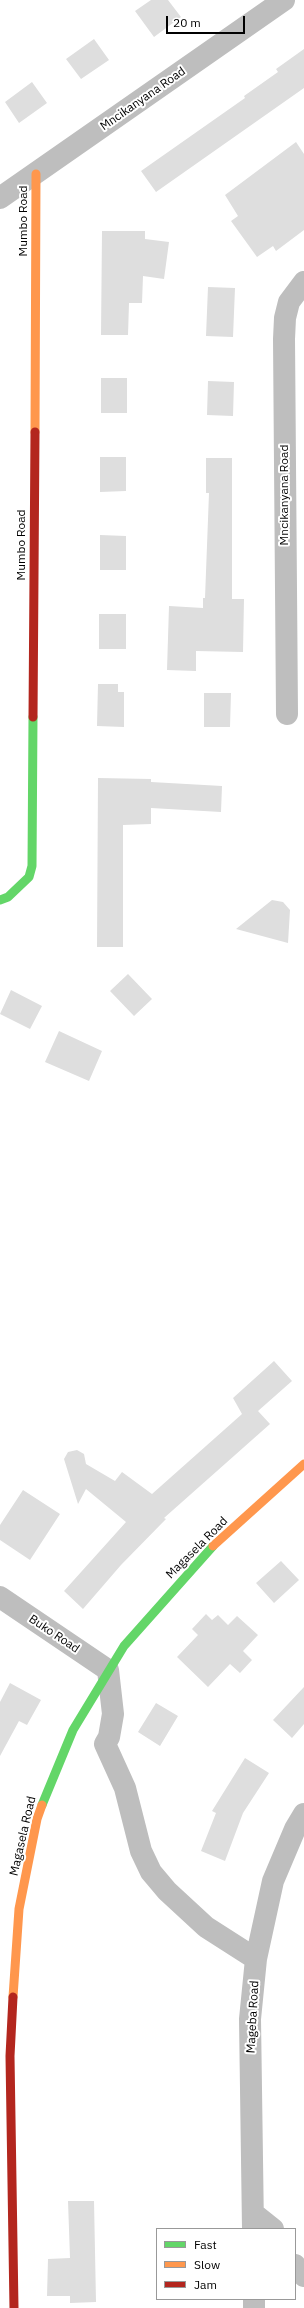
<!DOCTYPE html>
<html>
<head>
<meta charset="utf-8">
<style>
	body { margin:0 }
	#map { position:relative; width:304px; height:2308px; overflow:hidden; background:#fff; font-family:"IBM Plex Sans",sans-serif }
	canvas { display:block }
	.legend { position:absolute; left:156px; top:2228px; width:140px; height:72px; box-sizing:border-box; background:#fff; border:1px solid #999; margin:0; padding:5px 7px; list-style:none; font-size:12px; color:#000 }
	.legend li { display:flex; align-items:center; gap:8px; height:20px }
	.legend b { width:20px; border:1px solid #999 }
	.scale { position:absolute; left:166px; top:16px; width:79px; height:18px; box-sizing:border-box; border:2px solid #000; border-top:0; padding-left:5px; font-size:12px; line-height:14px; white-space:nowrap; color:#000; -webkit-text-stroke:3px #fff; paint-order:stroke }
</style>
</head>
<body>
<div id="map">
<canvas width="304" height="2308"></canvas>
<ul class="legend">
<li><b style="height:5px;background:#63d668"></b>Fast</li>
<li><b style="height:5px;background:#ff974d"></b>Slow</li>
<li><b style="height:5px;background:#b3261e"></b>Jam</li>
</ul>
<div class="scale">20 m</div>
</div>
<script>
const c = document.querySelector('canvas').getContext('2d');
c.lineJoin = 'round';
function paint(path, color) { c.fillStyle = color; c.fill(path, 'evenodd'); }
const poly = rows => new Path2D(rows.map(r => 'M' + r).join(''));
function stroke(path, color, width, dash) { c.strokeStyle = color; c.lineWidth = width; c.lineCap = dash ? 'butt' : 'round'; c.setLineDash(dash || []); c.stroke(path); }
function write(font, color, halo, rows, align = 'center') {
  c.font = font + ' "IBM Plex Sans",sans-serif'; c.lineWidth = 4; c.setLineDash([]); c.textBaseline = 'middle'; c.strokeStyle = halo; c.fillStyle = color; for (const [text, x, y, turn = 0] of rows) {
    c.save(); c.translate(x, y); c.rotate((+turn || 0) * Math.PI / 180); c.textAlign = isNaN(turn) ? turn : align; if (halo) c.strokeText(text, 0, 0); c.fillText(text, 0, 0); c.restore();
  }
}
paint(poly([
	[151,0,168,0,181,17,154,37,135,11],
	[94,39,109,60,81,79,66,59],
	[304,49,304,88,156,192,141,171,245,98,244,96,278,72,276,69],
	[32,82,47,103,19,123,5,102],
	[296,142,304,154,304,230,276,251,273,246,257,257,231,221,238,216,225,195],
	[102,231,145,231,145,239,169,242,164,279,143,276,142,303,129,303,128,335,101,335],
	[208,287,235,288,233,337,206,336],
	[101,378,127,378,127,413,101,413],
	[208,381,234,382,233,416,207,415],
	[100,457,126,457,126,491,100,492],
	[206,458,232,458,232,599,244,599,243,652,196,651,196,671,167,670,169,606,203,608,203,598,205,598,209,493,206,493],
	[100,535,126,536,126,570,100,570],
	[99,614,126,614,126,649,99,649],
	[98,684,118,684,118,692,124,692,124,727,97,726],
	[204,693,231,693,230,727,204,727],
	[98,778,151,779,151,782,222,786,221,812,151,808,151,824,123,825,123,947,97,947],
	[272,900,283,902,290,910,288,943,236,929],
	[128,974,152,999,134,1016,110,991],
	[11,990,42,1006,30,1029,0,1014],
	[59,1031,102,1051,89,1081,45,1062],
	[274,1361,292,1381,258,1411,270,1424,164,1518,166,1519,121,1565,83,1609,64,1591,126,1522,86,1489,78,1504,64,1459,68,1452,77,1450,84,1454,86,1464,115,1481,122,1472,152,1494,242,1414,233,1398],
	[23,1490,60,1514,30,1560,0,1540,0,1525],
	[281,1561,299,1580,274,1603,256,1583],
	[206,1614,212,1620,218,1615,228,1625,237,1616,258,1635,243,1651,252,1660,240,1673,230,1664,208,1687,177,1657,198,1635,192,1629],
	[10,1683,41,1700,27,1725,19,1721,0,1756,0,1702],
	[304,1687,304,1724,292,1738,273,1720],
	[156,1703,178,1716,160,1746,138,1732],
	[245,1758,269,1773,243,1813,225,1861,201,1851,216,1813,212,1811],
	[68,2201,94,2201,96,2302,70,2303,70,2296,47,2296,48,2259,70,2258]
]), '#dedede');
stroke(poly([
	[0,198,284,0],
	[287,714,284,339,285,318,289,302,304,282],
	[0,1597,108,1670,113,1714,109,1737,105,1744,125,1788,141,1851,151,1872,167,1891,206,1927,256,1959],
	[253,2213,273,2229],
	[253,2229,250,2019,256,1959,273,1881,295,1829,304,1814],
	[295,2265,304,2276],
	[254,2299,254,2308]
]), '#bebebe', 22);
stroke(poly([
	[0,900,8,897,29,877,32,866,33,717],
	[42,1805,73,1730,124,1646,213,1546]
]), '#63d668', 9);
stroke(poly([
	[35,432,36,174],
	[213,1546,304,1464],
	[13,1997,19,1909,37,1819,42,1805]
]), '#ff974d', 9);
stroke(poly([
	[33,717,35,432],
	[13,1997,10,2056,14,2308]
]), '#b3261e', 9);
write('12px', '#000', '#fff', [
	["Mncikanyana Road",143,99,-35],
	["Mumbo Road",24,221,-90],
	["Mncikanyana Road",285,495,-90],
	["Mumbo Road",22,545,-90],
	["Magasela Road",197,1548,-45],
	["Buko Road",54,1634,34],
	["Magasela Road",23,1836,-77],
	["Mageba Road",253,2017,-87]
]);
</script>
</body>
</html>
